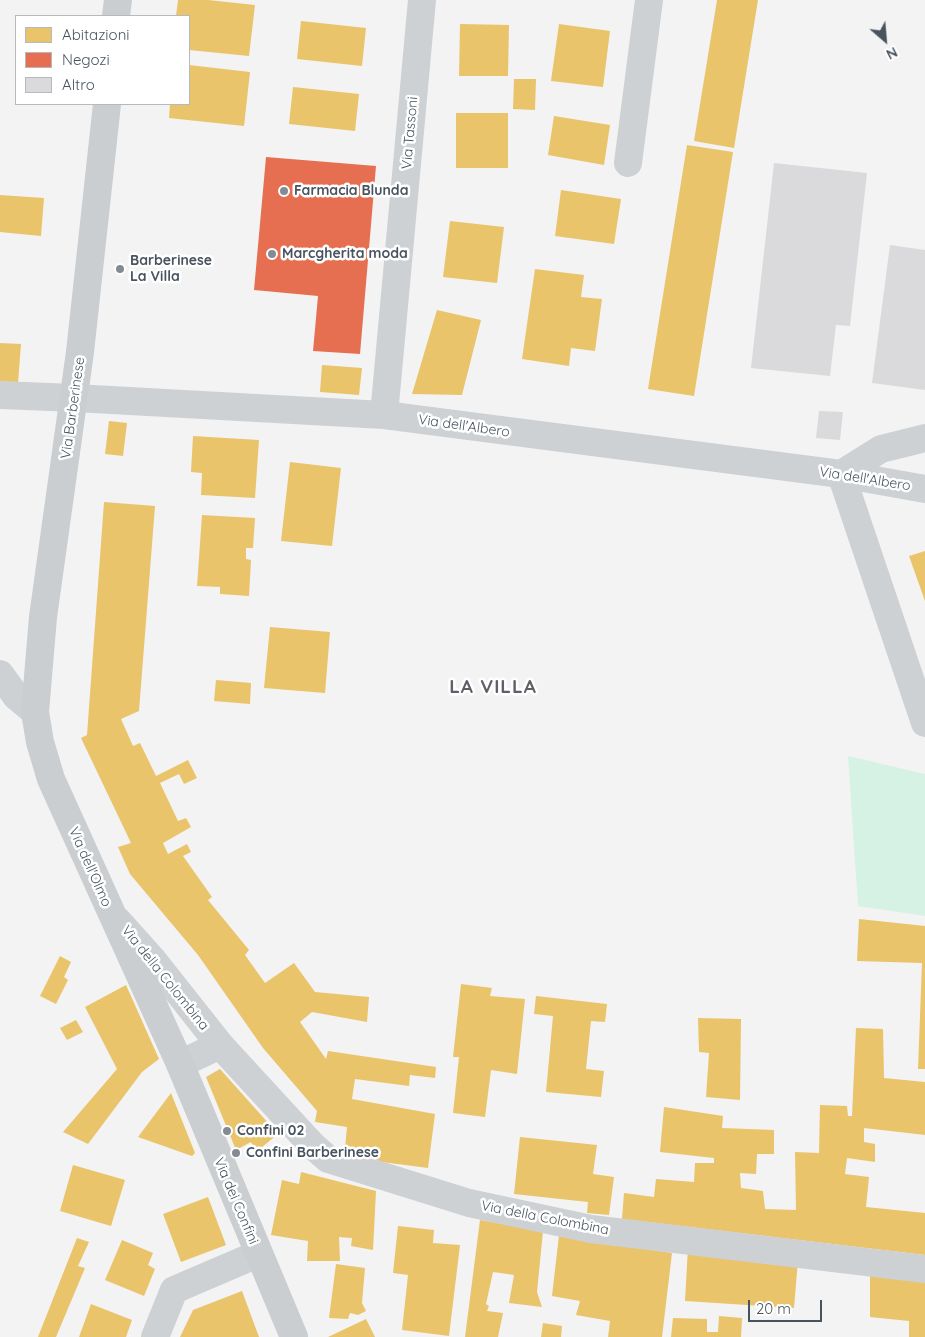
<!DOCTYPE html>
<html>
<head>
<meta charset="utf-8">
<style>
	body { margin:0 }
	#map { position:relative; width:925px; height:1337px; overflow:hidden; background:#f3f3f3; font-family:Quicksand,sans-serif }
	canvas { display:block }
	.legend { position:absolute; left:15px; top:15px; width:175px; height:90px; box-sizing:border-box; background:#fff; border:1px solid #b6babf; margin:0; padding:6px 9px; list-style:none; font-size:15px; color:#485360 }
	.legend li { display:flex; align-items:center; gap:10px; height:25px }
	.legend b { width:25px; border:1px solid #b6babf }
	.north { position:absolute; left:860px; top:15px; width:50px; height:50px; -webkit-text-stroke:4px #fff; paint-order:stroke; rotate:153deg; font-size:14px; font-weight:700; line-height:20px; text-align:center; color:#485360 }
	.north::after { content:''; display:block; margin:auto; width:18px; height:22px; background:#485360; clip-path:polygon(50% 0,100% 100%,50% 72%,0 100%) }
	.scale { position:absolute; left:748px; top:1300px; width:74px; height:22px; box-sizing:border-box; border:2px solid #485360; border-top:0; padding-left:6px; font-size:15px; line-height:18px; white-space:nowrap; color:#485360; -webkit-text-stroke:4px #fff; paint-order:stroke }
</style>
</head>
<body>
<div id="map">
<canvas width="925" height="1337"></canvas>
<ul class="legend">
<li><b style="height:14px;background:#e9c46a"></b>Abitazioni</li>
<li><b style="height:14px;background:#e76f51"></b>Negozi</li>
<li><b style="height:14px;background:#dadadc"></b>Altro</li>
</ul>
<div class="north">N</div>
<div class="scale">20 m</div>
</div>
<script>
const c = document.querySelector('canvas').getContext('2d');
c.lineJoin = 'round';
function paint(path, color) { c.fillStyle = color; c.fill(path, 'evenodd'); }
const poly = rows => new Path2D(rows.map(r => 'M' + r).join(''));
function stroke(path, color, width, dash) { c.strokeStyle = color; c.lineWidth = width; c.lineCap = dash ? 'butt' : 'round'; c.setLineDash(dash || []); c.stroke(path); }
function write(font, color, halo, rows, align = 'center') {
  c.font = font + ' Quicksand,sans-serif'; c.lineWidth = 5; c.setLineDash([]); c.textBaseline = 'middle'; c.strokeStyle = halo; c.fillStyle = color; for (const [text, x, y, turn = 0] of rows) {
    c.save(); c.translate(x, y); c.rotate((+turn || 0) * Math.PI / 180); c.textAlign = isNaN(turn) ? turn : align; if (halo) c.strokeText(text, 0, 0); c.fillText(text, 0, 0); c.restore();
  }
}
paint(poly([
	[848,756,925,774,925,916,858,906]
]), '#d6f2e4');
paint(poly([
	[178,0,208,0,255,5,249,56,189,50,189,16,176,16],
	[717,0,758,0,734,148,694,141],
	[301,21,366,28,362,66,297,59],
	[460,24,509,25,508,76,459,76],
	[559,24,610,31,603,87,551,81],
	[189,65,250,72,244,126,169,118,170,104,189,104],
	[514,79,536,79,535,110,513,109],
	[293,87,359,94,355,131,289,124],
	[456,113,508,113,508,168,456,168],
	[554,116,610,125,604,165,548,155],
	[687,145,733,152,694,396,648,389],
	[561,190,621,199,614,244,555,236],
	[0,195,44,198,41,236,0,232],
	[450,221,504,227,497,283,443,277],
	[535,269,584,275,581,297,602,299,595,351,571,348,569,366,522,359],
	[437,310,481,320,462,395,412,394],
	[0,343,21,344,18,383,0,381],
	[322,365,362,368,359,395,320,392],
	[109,421,127,423,123,456,105,454],
	[193,436,259,440,255,498,201,495,202,473,191,472],
	[290,462,341,468,332,546,281,541],
	[104,502,155,506,139,711,121,719,133,746,140,743,156,776,188,760,197,778,184,784,179,774,160,783,178,821,186,818,191,827,163,843,168,854,187,844,191,852,183,856,212,897,208,900,249,950,245,955,265,983,294,963,315,992,369,997,367,1022,312,1012,300,1022,326,1059,328,1051,436,1067,435,1078,410,1075,409,1086,355,1079,352,1099,435,1114,428,1168,382,1162,345,1148,347,1127,315,1122,317,1111,263,1048,198,955,130,874,118,847,131,843,81,738,87,735],
	[202,515,255,518,253,548,246,548,246,559,251,560,249,596,220,594,220,587,197,586],
	[925,551,925,601,909,556],
	[270,627,330,632,325,693,264,688],
	[216,680,251,683,250,704,214,701],
	[859,919,925,926,925,1069,918,1069,922,963,857,961],
	[60,956,71,962,64,977,68,980,56,1004,40,996],
	[461,984,492,988,490,996,525,999,517,1074,491,1070,485,1117,453,1113,459,1057,453,1057],
	[126,985,159,1059,142,1072,88,1144,63,1132,117,1069,85,1007],
	[536,996,607,1004,605,1022,591,1021,586,1069,604,1071,601,1097,546,1092,553,1016,534,1014],
	[698,1018,741,1019,740,1100,706,1097,709,1053,699,1052],
	[76,1020,83,1032,67,1040,60,1028],
	[856,1028,883,1029,884,1078,925,1082,925,1135,864,1128,864,1142,875,1144,875,1162,847,1158,845,1174,869,1177,866,1207,925,1213,925,1255,622,1219,624,1193,654,1197,656,1179,694,1182,695,1163,714,1163,714,1158,660,1152,664,1107,723,1116,722,1128,774,1130,774,1154,757,1154,756,1174,740,1173,741,1188,763,1191,765,1209,796,1210,795,1152,819,1153,820,1105,847,1106,848,1116,852,1116],
	[220,1069,278,1134,256,1152,251,1142,236,1150,206,1077],
	[171,1093,195,1153,192,1156,138,1137],
	[520,1137,597,1145,593,1174,614,1177,609,1215,587,1213,588,1202,514,1194],
	[73,1165,125,1180,111,1226,60,1211],
	[301,1172,376,1191,373,1250,351,1246,352,1238,339,1237,340,1261,307,1261,308,1241,271,1235,282,1180,299,1184],
	[208,1197,226,1245,181,1262,163,1214],
	[480,1220,543,1231,537,1292,542,1307,509,1303,514,1275,493,1272,486,1304,489,1306,487,1311,503,1313,498,1337,465,1337],
	[398,1226,434,1230,433,1243,460,1245,449,1336,402,1330,408,1275,393,1273],
	[559,1235,672,1253,662,1337,608,1337,610,1321,576,1315,580,1301,552,1296],
	[77,1238,89,1242,78,1266,85,1268,56,1337,38,1337],
	[122,1240,153,1253,148,1265,155,1269,144,1296,105,1280],
	[688,1247,798,1260,794,1308,685,1301],
	[336,1264,365,1268,362,1303,366,1311,358,1315,350,1313,348,1319,329,1318],
	[870,1269,925,1278,925,1337,909,1337,909,1321,870,1317],
	[242,1291,259,1337,180,1337,193,1310],
	[91,1304,132,1320,126,1337,79,1337],
	[719,1316,742,1318,741,1337,671,1337,673,1318,707,1319,707,1332,718,1332],
	[366,1319,375,1337,328,1337],
	[543,1323,562,1326,561,1337,541,1337]
]), '#e9c46a');
paint(poly([
	[266,157,376,166,360,354,313,351,318,296,254,290]
]), '#e76f51');
paint(poly([
	[774,163,867,173,850,326,836,325,830,376,751,368],
	[890,245,925,250,925,390,872,383],
	[819,411,843,412,840,440,816,438]
]), '#dadadc');
stroke(poly([
	[628,163,649,0],
	[0,395,75,398,384,415,841,474,925,489],
	[384,415,422,0],
	[841,474,925,723],
	[841,474,881,449,925,438],
	[0,674,16,696,35,712],
	[118,921,152,959,220,1045,312,1145,328,1159,469,1203,591,1229,925,1269],
	[180,1064,220,1045],
	[155,1337,174,1290,258,1254]
]), '#ced1d4', 28);
stroke(poly([
	[116,16,118,0],
	[107,104,80,352,43,617,35,712,40,742,51,779,180,1064,294,1337]
]), '#caced1', 28);
for (const [x, y, r, color] of [
	[284,191,5,"#848b93"],
	[272,254,5,"#848b93"],
	[120,269,5,"#848b93"],
	[227,1131,5,"#848b93"],
	[236,1153,5,"#848b93"]
]) { const dot = new Path2D(); dot.arc(x, y, r, 0, 2 * Math.PI); c.fillStyle = color; c.fill(dot); stroke(dot, '#fff', 2); }
write('14px', '#485360', '#fff', [
	["Via Tassoni",410,133,-85],
	["Via Barberinese",73,408,-82],
	["Via dell'Albero",464,426,8],
	["Via dell'Albero",865,479,9],
	["Via dell'Olmo",90,867,66],
	["Via della Colombina",165,978,51],
	["Via dei Confini",236,1201,67],
	["Via della Colombina",545,1218,11]
]);
write('bold 14px', '#485360', '#fff', [
	["Farmacia Blunda",294,191],
	["Marcgherita moda",282,254],
	["Barberinese",130,261],
	["La Villa",130,277],
	["Confini 02",237,1131],
	["Confini Barberinese",246,1153]
], 'left');
c.letterSpacing = '1px';
write('bold 19px', '#5d6167', '#fff', [
	["LA VILLA",493,687]
]);
c.letterSpacing = '0px';
</script>
</body>
</html>
